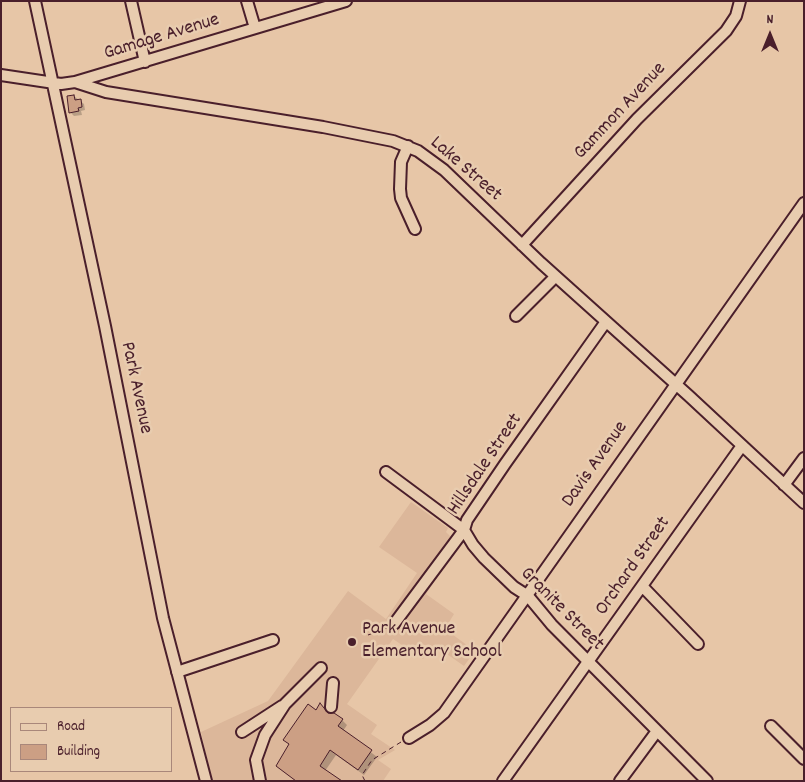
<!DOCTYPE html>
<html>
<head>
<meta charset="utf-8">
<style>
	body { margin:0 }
	#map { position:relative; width:805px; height:782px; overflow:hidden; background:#e7c6a7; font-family:Dekko,sans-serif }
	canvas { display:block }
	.frame { position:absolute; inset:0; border:2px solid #4a1f2b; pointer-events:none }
	.legend { position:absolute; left:10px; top:707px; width:162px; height:65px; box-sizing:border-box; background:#e8ccaf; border:1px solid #a9877a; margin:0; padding:6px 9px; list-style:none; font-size:15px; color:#4a1f2b }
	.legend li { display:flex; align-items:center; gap:10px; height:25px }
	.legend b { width:25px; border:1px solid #a9877a }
	.north { position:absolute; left:745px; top:10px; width:50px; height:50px; -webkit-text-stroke:4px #e8ccaf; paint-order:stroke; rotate:0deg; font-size:14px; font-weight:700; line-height:20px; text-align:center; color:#4a1f2b }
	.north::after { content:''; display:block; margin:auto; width:18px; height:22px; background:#4a1f2b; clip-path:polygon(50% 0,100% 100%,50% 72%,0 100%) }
</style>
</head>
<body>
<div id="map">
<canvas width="805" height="782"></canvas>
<div class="frame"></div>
<ul class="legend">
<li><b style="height:6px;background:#e8ccaf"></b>Road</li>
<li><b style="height:14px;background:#cc9f84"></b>Building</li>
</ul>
<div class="north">N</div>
</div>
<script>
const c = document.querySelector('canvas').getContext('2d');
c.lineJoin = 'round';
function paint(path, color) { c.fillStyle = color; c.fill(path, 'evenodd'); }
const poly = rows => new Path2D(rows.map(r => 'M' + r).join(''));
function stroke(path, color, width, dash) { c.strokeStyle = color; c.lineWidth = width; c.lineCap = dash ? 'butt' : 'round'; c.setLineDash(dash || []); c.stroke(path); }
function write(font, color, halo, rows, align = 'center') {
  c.font = font + ' Dekko,sans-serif'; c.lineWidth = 5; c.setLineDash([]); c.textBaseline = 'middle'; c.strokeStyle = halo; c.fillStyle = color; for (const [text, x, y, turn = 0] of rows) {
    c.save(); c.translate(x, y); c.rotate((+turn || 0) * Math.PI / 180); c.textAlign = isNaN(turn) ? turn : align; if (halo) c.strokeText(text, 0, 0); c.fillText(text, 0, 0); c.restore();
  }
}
paint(poly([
	[411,502,448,528,446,532,459,545,426,594,454,614,445,629,475,651,464,666,434,645,423,659,393,639,347,704,377,725,371,734,395,750,378,760,391,769,383,781,212,781,201,732,268,701,348,591,386,619,417,573,379,547]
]), '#dcb79a');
paint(poly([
	[74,96,84,104,85,110,81,111,82,115,74,116,70,112],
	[316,712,342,720,347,725,343,731,377,757,364,775,336,755,325,771,339,781,296,781,277,766,290,745,285,740]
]), '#0003');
const building = poly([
	[74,95,75,100,81,99,82,107,78,108,79,111,69,113,67,96,74,95],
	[320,703,328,713,334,713,343,719,338,726,372,750,358,770,330,750,320,766,342,781,296,781,276,766,289,744,283,740,308,704,316,710,320,703]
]);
paint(building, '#cc9f84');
stroke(building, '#4a1f2b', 1);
const minor = poly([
	[35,1,105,326,163,618,206,781],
	[131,1,145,62],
	[247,1,255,28],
	[1,75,61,84,75,82,106,92,323,127,393,141,418,151,444,170,541,263,689,396,804,503],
	[75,82,346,1],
	[408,146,401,162,400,189,401,198,415,229],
	[522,245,637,119,726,31,736,16,740,1],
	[516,316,555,277],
	[386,472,464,530,473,545,484,558,514,587,528,596,552,625,707,781],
	[784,485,804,458],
	[642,586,698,644],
	[394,624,464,530,467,520,505,464,605,323],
	[177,672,273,640],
	[331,707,333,683],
	[771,726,804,759],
	[242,732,282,706],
	[409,738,430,725,444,713,804,203],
	[260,781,256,760,265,735,285,704,321,668],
	[503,781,741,447],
	[620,781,657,731]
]);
stroke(minor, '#4a1f2b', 14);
stroke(poly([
	[368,635,387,628],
	[365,781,362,775,372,760,401,742]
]), '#4a1f2b', 1, [5, 4]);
stroke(minor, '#e8ccaf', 10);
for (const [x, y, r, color] of [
	[352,642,5,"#4a1f2b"]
]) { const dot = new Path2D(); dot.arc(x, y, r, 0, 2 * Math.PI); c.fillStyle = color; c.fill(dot); stroke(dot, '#e8ccaf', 2); }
write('20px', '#4a1f2b', '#e8ccaf', [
	["Gamage Avenue",162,38,-17],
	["Gammon Avenue",621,112,-47],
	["Lake Street",465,170,41],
	["Park Avenue",135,388,78],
	["Hillsdale Street",486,465,-56],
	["Davis Avenue",596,465,-55],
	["Orchard Street",634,567,-55],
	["Granite Street",561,610,45]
]);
write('20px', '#4a1f2b', '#e8ccaf', [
	["Park Avenue",362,630],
	["Elementary School",362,653]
], 'left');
</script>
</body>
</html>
